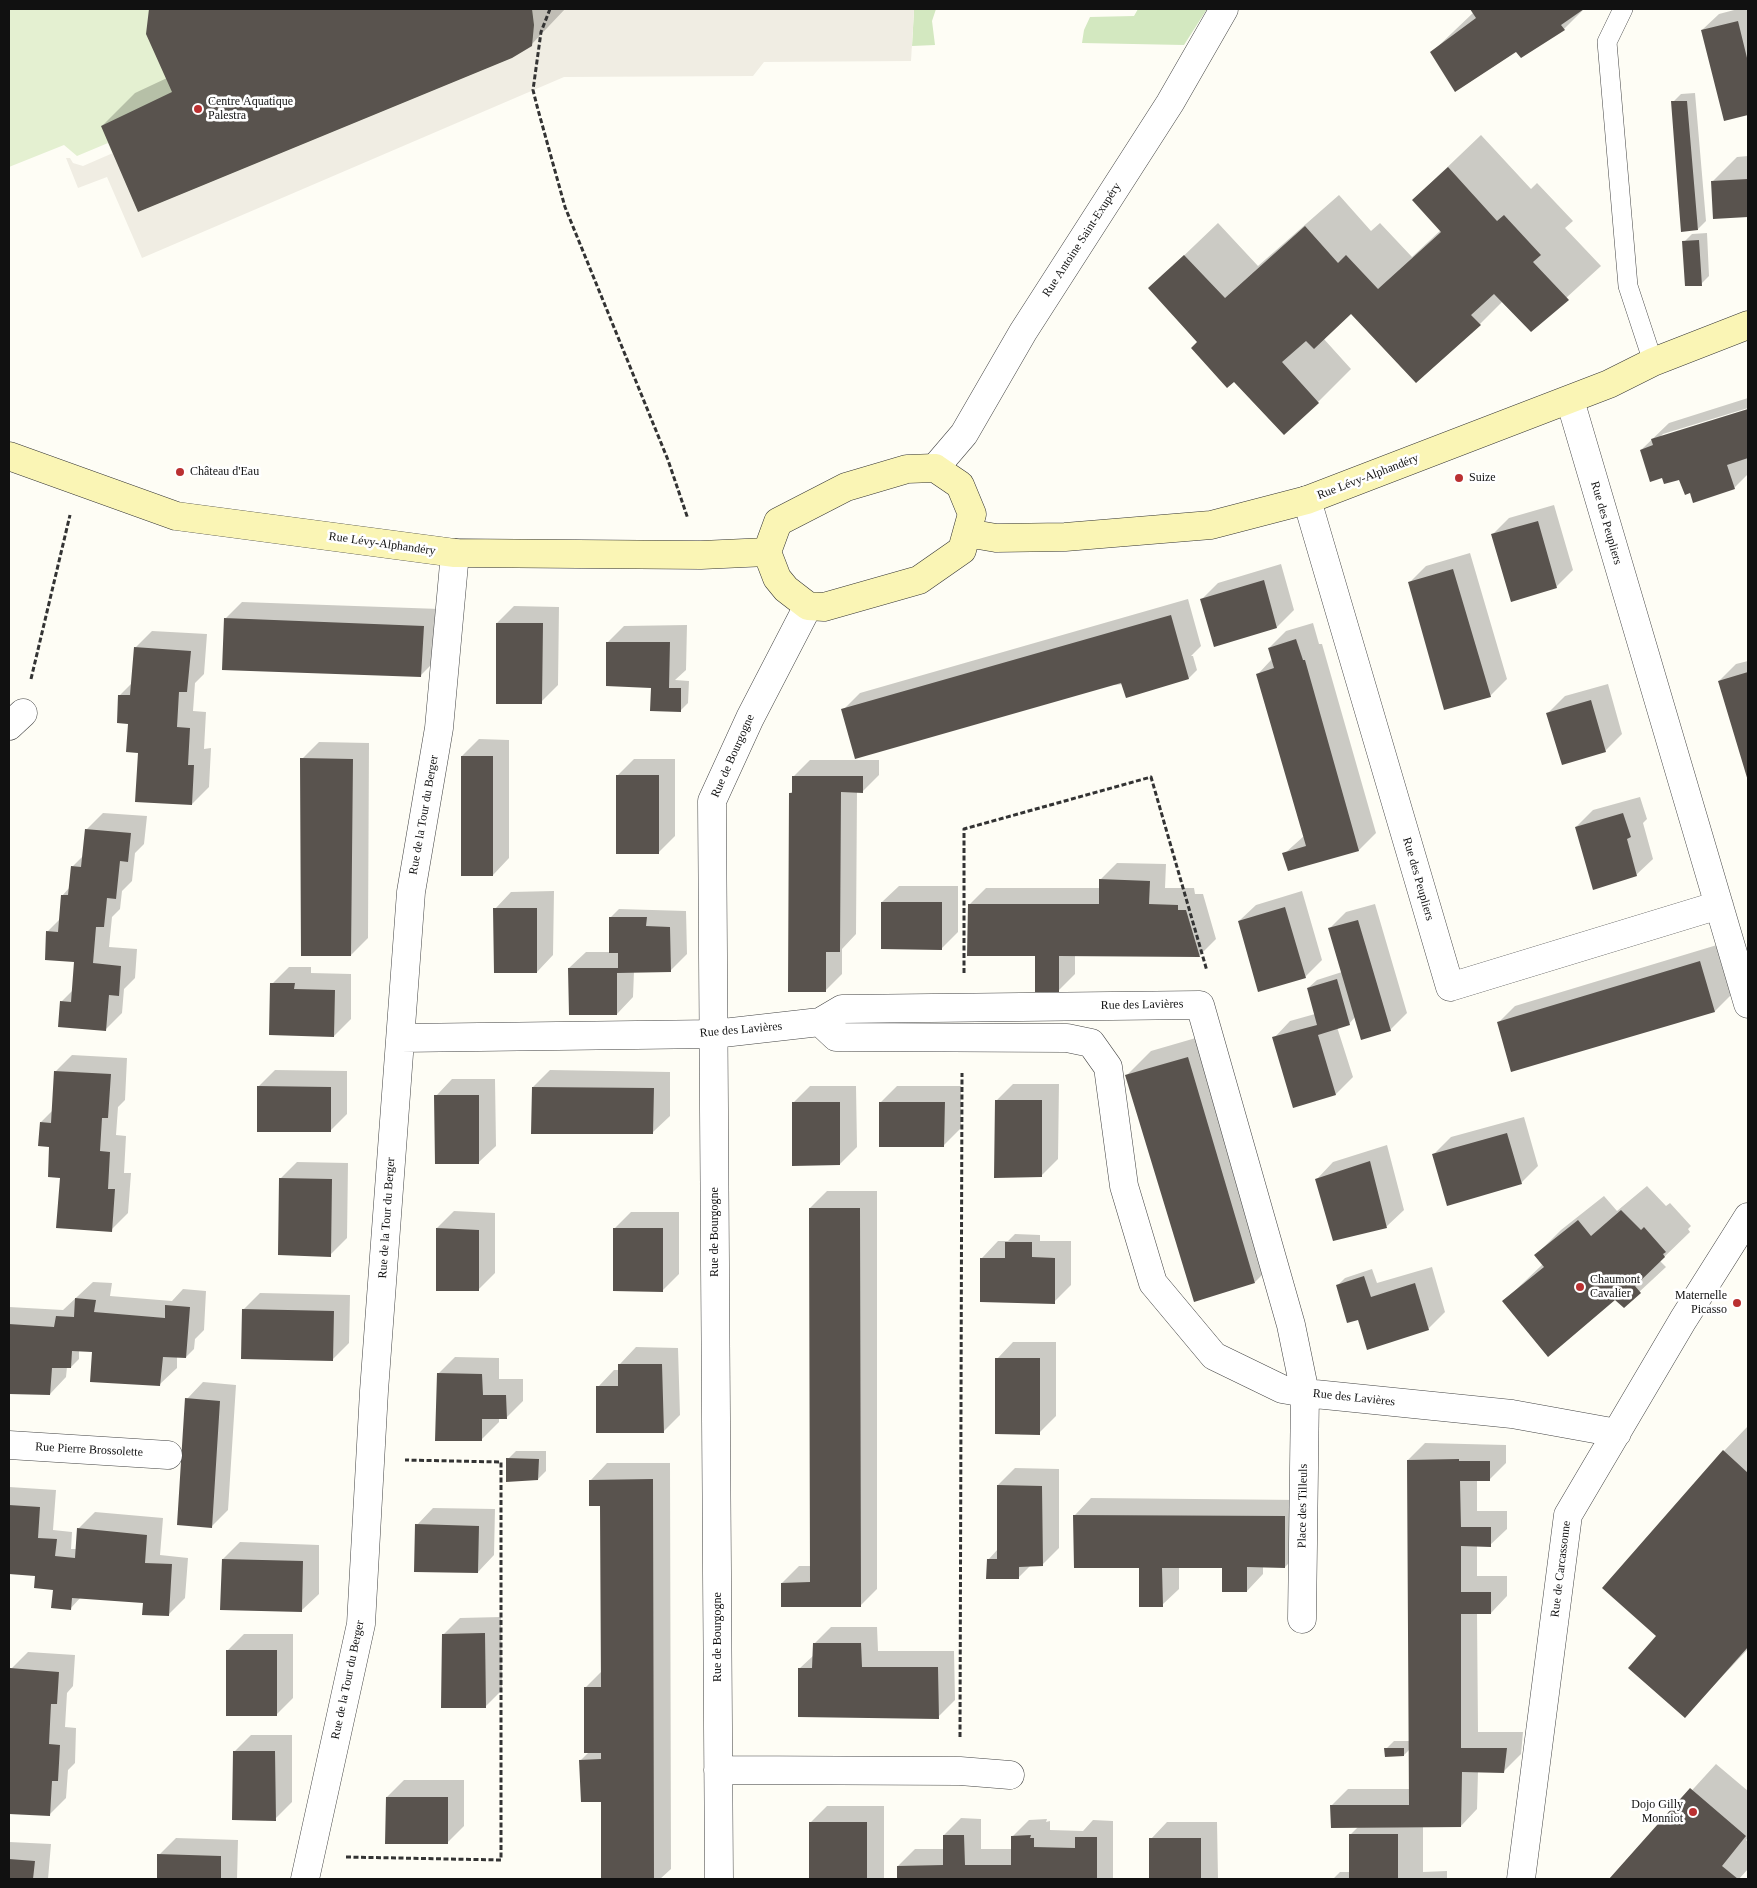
<!DOCTYPE html>
<html>
<head>
<meta charset="utf-8">
<style>
	body { margin:0 }
	#map { position:relative; width:1757px; height:1888px; overflow:hidden; background:#fefdf5; font-family:"Times New Roman",serif }
	canvas { display:block }
	.frame { position:absolute; inset:0; border:10px solid #111; pointer-events:none }
</style>
</head>
<body>
<div id="map">
<canvas width="1757" height="1888"></canvas>
<div class="frame"></div>
</div>
<script>
const c = document.querySelector('canvas').getContext('2d');
c.lineJoin = 'round';
function paint(path, color) { c.fillStyle = color; c.fill(path, 'evenodd'); }
const poly = rows => new Path2D(rows.map(r => 'M' + r).join(''));
function stroke(path, color, width, dash) { c.strokeStyle = color; c.lineWidth = width; c.lineCap = dash ? 'butt' : 'round'; c.setLineDash(dash || []); c.stroke(path); }
function write(font, color, halo, rows, align = 'center') {
  c.font = font + ' "Times New Roman",serif'; c.lineWidth = 5; c.setLineDash([]); c.textBaseline = 'middle'; c.strokeStyle = halo; c.fillStyle = color; for (const [text, x, y, turn = 0] of rows) {
    c.save(); c.translate(x, y); c.rotate((+turn || 0) * Math.PI / 180); c.textAlign = isNaN(turn) ? turn : align; if (halo) c.strokeText(text, 0, 0); c.fillText(text, 0, 0); c.restore();
  }
}
paint(poly([
	[906,9,936,9,932,21,935,45,912,46,914,10],
	[1138,9,1207,9,1184,45,1082,43,1084,30,1090,17,1134,16]
]), '#d3e8c0');
paint(poly([
	[9,9,532,9,534,25,532,46,512,58,138,212,108,143,77,156,64,145,9,167]
]), '#e4f0d1');
paint(poly([
	[532,9,906,9,914,10,911,61,764,62,753,76,564,77,142,258,107,177,78,188,66,158,70,158,73,163,83,166,113,153,138,212,512,58,532,45,534,25]
]), '#f0ede3');
paint(poly([
	[151,9,565,9,531,45,102,126,135,93,167,78,147,34],
	[1472,9,1584,9,1564,29,1432,52,1474,12],
	[1738,9,1748,9,1748,114,1725,120,1702,30,1719,14],
	[1695,93,1706,221,1698,229,1673,102,1681,94],
	[1481,135,1531,189,1537,183,1573,221,1565,228,1601,266,1531,330,1503,301,1480,324,1351,312,1323,338,1351,369,1318,402,1199,342,1150,288,1218,223,1258,266,1339,195,1371,231,1380,223,1412,257,1441,230,1413,200],
	[1748,156,1748,216,1714,218,1712,182,1737,157],
	[1707,233,1709,276,1701,284,1684,242,1692,234],
	[1748,398,1748,408,1663,434,1659,438,1748,410,1748,474,1734,488,1691,492,1680,478,1641,450,1669,423],
	[1554,505,1573,570,1556,587,1493,534,1509,518],
	[1470,553,1507,679,1490,696,1409,583,1426,566],
	[1281,564,1294,610,1277,627,1215,646,1201,600,1218,583],
	[1188,599,1201,646,1191,656,1193,656,1197,670,1189,678,843,710,860,693],
	[242,602,440,609,437,659,420,676,226,618],
	[514,606,559,607,558,685,541,702,497,623],
	[1313,623,1319,644,1322,644,1376,833,1359,850,1288,870,1284,854,1304,836,1258,674,1272,659,1269,648,1286,631],
	[687,625,686,670,675,680,689,681,688,703,680,711,652,688,608,642,624,626],
	[152,631,207,634,204,674,195,683,193,711,206,712,204,749,211,748,209,787,192,804,140,752,119,696,132,683,135,648],
	[1748,661,1748,778,1719,681,1736,664],
	[1608,684,1622,734,1605,751,1548,713,1565,696],
	[479,739,509,740,509,858,493,875,462,756],
	[319,742,369,743,368,938,351,955,302,759],
	[634,759,675,759,675,836,658,853,617,776],
	[810,760,879,760,879,775,862,792,857,792,856,934,842,949,842,974,825,991,790,793,793,791,793,777],
	[1640,797,1647,819,1643,823,1653,859,1636,875,1576,827,1593,810],
	[103,813,147,816,144,844,135,853,132,881,122,891,120,909,112,917,109,947,137,949,135,978,124,989,122,1013,105,1030,61,1002,73,990,76,961,47,932,60,919,62,896,70,887,72,867,83,856,86,830],
	[1117,863,1166,864,1165,888,1194,888,1195,894,1203,894,1216,939,1199,956,1075,955,1075,974,1058,991,1036,955,969,905,986,888,1100,888,1100,880],
	[899,886,958,886,958,932,941,949,882,902],
	[554,891,553,955,537,972,495,909,511,892],
	[1302,891,1322,960,1305,977,1239,921,1256,905],
	[1375,904,1407,1013,1390,1030,1355,1017,1349,1024,1337,1027,1353,1077,1336,1094,1294,1106,1274,1038,1290,1021,1315,1014,1308,988,1317,980,1342,972,1329,929,1346,912],
	[619,909,686,911,687,954,670,971,634,971,633,997,617,1014,569,968,586,952,610,952,611,917],
	[1717,945,1732,994,1715,1011,1512,1071,1499,1022,1515,1006],
	[289,967,311,967,311,973,351,974,351,1019,334,1036,272,984],
	[1213,1033,1280,1257,1255,1282,1126,1076,1151,1051],
	[72,1055,127,1058,125,1100,118,1107,116,1135,126,1136,124,1173,131,1173,128,1213,111,1230,61,1177,41,1122,53,1110,55,1072],
	[275,1070,347,1071,347,1114,330,1131,258,1087],
	[550,1070,670,1072,670,1116,653,1132,533,1087],
	[452,1079,495,1079,496,1146,479,1162,436,1096],
	[1013,1084,1059,1084,1058,1159,1041,1176,996,1101],
	[810,1086,856,1086,857,1147,840,1164,793,1103],
	[897,1086,961,1086,961,1128,944,1145,880,1103],
	[1524,1117,1538,1166,1521,1183,1434,1154,1451,1137],
	[1387,1145,1404,1210,1387,1226,1334,1239,1317,1179,1333,1162],
	[297,1162,348,1163,347,1238,330,1255,280,1179],
	[1647,1186,1666,1206,1670,1203,1691,1226,1688,1229,1690,1232,1660,1261,1666,1267,1624,1306,1615,1298,1504,1301,1543,1264,1536,1255,1561,1230,1604,1196,1617,1211],
	[827,1191,877,1191,877,1589,860,1606,782,1583,799,1566,812,1566,810,1208],
	[454,1211,495,1213,495,1273,478,1290,437,1228],
	[631,1212,679,1212,679,1274,662,1291,614,1229],
	[1015,1234,1040,1235,1040,1241,1071,1241,1071,1285,1054,1302,982,1258,998,1241,1008,1241],
	[1432,1267,1445,1312,1428,1329,1337,1286,1345,1278,1372,1269,1377,1283],
	[93,1282,112,1283,110,1296,172,1301,183,1289,206,1291,204,1330,195,1339,194,1349,186,1357,177,1356,177,1368,160,1384,94,1348,79,1351,79,1359,71,1367,67,1367,66,1377,50,1394,9,1392,9,1307,63,1310],
	[260,1293,350,1295,349,1343,332,1360,243,1310],
	[1013,1342,1056,1342,1056,1416,1039,1433,997,1359],
	[636,1347,678,1348,680,1415,663,1432,598,1387,614,1370,619,1370,620,1364],
	[455,1357,499,1358,499,1379,523,1379,523,1401,506,1418,499,1418,499,1422,482,1439,438,1374],
	[203,1382,236,1385,228,1510,211,1527,187,1399],
	[1748,1426,1748,1649,1685,1716,1658,1635,1724,1451],
	[1425,1443,1506,1445,1506,1463,1490,1479,1477,1480,1477,1511,1507,1511,1507,1529,1490,1545,1477,1545,1477,1576,1507,1576,1507,1596,1491,1613,1477,1613,1478,1732,1523,1732,1521,1754,1504,1771,1478,1771,1477,1809,1461,1826,1423,1826,1423,1872,1447,1871,1447,1879,1333,1879,1340,1872,1350,1872,1350,1835,1359,1826,1331,1806,1348,1789,1410,1789,1410,1749,1404,1755,1386,1749,1394,1741,1410,1741,1408,1460],
	[516,1451,546,1451,546,1471,538,1479,508,1459],
	[607,1463,670,1463,671,1869,660,1879,602,1879,602,1799,581,1760,589,1752,585,1688,602,1671,601,1505,591,1480],
	[1015,1468,1059,1469,1059,1548,1042,1565,1031,1565,1018,1578,988,1560,998,1549,998,1485],
	[9,1487,56,1490,53,1530,72,1532,71,1549,77,1549,78,1529,95,1512,163,1518,160,1555,188,1558,185,1598,168,1615,144,1602,81,1597,70,1609,54,1588,37,1575,9,1573],
	[1091,1498,1301,1500,1302,1550,1285,1567,1263,1566,1263,1574,1247,1591,1223,1567,1179,1567,1179,1589,1162,1605,1140,1567,1075,1515],
	[433,1508,495,1509,494,1555,478,1572,417,1525],
	[240,1542,319,1545,319,1594,302,1610,223,1559],
	[501,1617,502,1690,485,1707,443,1635,460,1618],
	[831,1627,877,1627,878,1651,954,1651,955,1700,938,1717,800,1668,814,1655,814,1644],
	[244,1634,293,1634,293,1698,276,1715,227,1651],
	[28,1652,75,1655,73,1686,67,1693,65,1727,76,1728,75,1763,68,1770,66,1798,49,1815,9,1812,12,1740,9,1740,11,1669],
	[251,1735,292,1735,292,1802,275,1819,234,1752],
	[1716,1764,1748,1791,1748,1838,1746,1840,1748,1842,1748,1869,1739,1879,1611,1879],
	[404,1780,464,1780,464,1826,447,1843,387,1797],
	[827,1806,884,1806,884,1879,811,1879,811,1822],
	[961,1818,981,1819,981,1849,1012,1849,1012,1837,1029,1820,1047,1819,1046,1822,1050,1821,1050,1830,1083,1831,1093,1820,1113,1821,1113,1879,898,1879,898,1866,915,1849,944,1849,944,1835],
	[1167,1822,1217,1822,1218,1879,1151,1879,1151,1839],
	[176,1838,238,1840,237,1879,158,1879,159,1855],
	[9,1842,51,1844,48,1879,9,1879]
]), '#0003');
paint(poly([
	[149,9,532,9,534,25,532,46,512,58,138,212,101,126,172,92,146,34],
	[1470,9,1584,9,1561,25,1565,30,1521,58,1516,52,1455,92,1430,52,1476,18],
	[1738,21,1748,62,1748,115,1724,121,1701,30],
	[1671,101,1687,101,1698,230,1681,232],
	[1448,167,1497,221,1504,215,1541,255,1533,262,1569,300,1531,332,1494,294,1471,315,1481,325,1416,383,1351,314,1314,349,1306,341,1282,362,1319,403,1284,435,1234,382,1227,388,1191,348,1197,342,1148,288,1184,255,1225,298,1305,226,1338,263,1346,255,1378,289,1441,232,1412,200],
	[1748,179,1748,217,1713,219,1711,181],
	[1699,240,1702,286,1685,286,1682,241],
	[1748,409,1748,458,1727,465,1735,489,1693,503,1690,493,1685,495,1679,480,1664,484,1662,478,1650,482,1640,450,1653,445,1651,439],
	[1538,521,1557,588,1511,602,1491,534],
	[1453,569,1491,697,1444,710,1408,582],
	[1264,580,1277,628,1214,647,1200,599],
	[1171,615,1189,679,1126,698,1121,683,855,759,841,709],
	[224,618,424,626,421,677,222,670],
	[496,623,543,623,542,704,496,704],
	[1296,639,1303,660,1305,660,1359,851,1288,871,1282,853,1306,846,1256,674,1274,668,1268,648],
	[606,642,670,642,669,688,681,688,681,712,650,711,651,688,606,686],
	[134,647,191,651,187,692,179,692,177,727,190,728,188,765,194,765,192,805,135,802,138,753,126,752,128,724,117,723,118,695,130,695],
	[1748,672,1748,781,1718,681],
	[1591,700,1606,752,1562,765,1546,713],
	[461,756,493,756,493,876,461,876],
	[300,758,353,759,351,956,301,956],
	[616,775,659,775,659,854,616,854],
	[792,776,863,776,863,793,841,792,840,952,826,952,826,992,788,992,789,793,792,793],
	[1623,813,1631,837,1627,839,1637,876,1593,890,1575,827],
	[85,829,131,833,128,862,120,861,116,899,107,898,104,927,96,927,93,963,121,966,119,996,109,995,106,1031,58,1027,60,1001,71,1002,74,962,45,960,46,931,58,932,61,895,68,895,71,866,81,867],
	[1099,879,1150,881,1149,904,1178,905,1178,910,1186,910,1200,957,1059,956,1059,992,1035,992,1035,956,967,956,968,904,1099,904],
	[881,902,942,902,942,950,881,949],
	[1285,907,1306,978,1258,992,1238,921],
	[493,908,537,908,537,973,494,973],
	[609,917,647,917,646,926,670,927,671,972,617,973,617,1015,569,1015,568,968,618,968,618,953,609,953],
	[1358,920,1391,1031,1361,1040,1328,928],
	[1700,961,1715,1012,1511,1072,1497,1022],
	[1337,979,1350,1025,1318,1035,1336,1095,1293,1108,1272,1037,1317,1025,1307,988],
	[270,983,295,983,294,989,335,990,334,1037,269,1035],
	[1188,1057,1255,1283,1194,1302,1125,1075],
	[54,1071,111,1074,108,1118,102,1118,100,1151,110,1152,108,1189,115,1189,112,1232,56,1228,60,1178,48,1177,49,1147,38,1146,40,1122,51,1123],
	[257,1086,331,1087,331,1132,257,1132],
	[532,1087,654,1088,653,1134,531,1134],
	[434,1095,479,1095,479,1164,435,1164],
	[995,1100,1042,1100,1042,1177,994,1178],
	[792,1102,840,1102,840,1165,792,1166],
	[879,1102,945,1102,944,1147,879,1147],
	[1507,1133,1522,1184,1447,1206,1432,1154],
	[1370,1161,1387,1228,1333,1241,1315,1179],
	[279,1178,332,1179,331,1257,278,1255],
	[809,1208,860,1208,861,1607,781,1607,781,1583,810,1582],
	[1621,1210,1641,1230,1644,1227,1666,1252,1663,1254,1665,1257,1635,1286,1641,1293,1624,1308,1615,1300,1548,1357,1502,1301,1544,1267,1534,1255,1578,1220,1591,1236],
	[436,1228,479,1230,479,1291,436,1291],
	[613,1228,663,1228,663,1292,613,1291],
	[1005,1242,1032,1242,1032,1257,1055,1258,1055,1304,980,1302,980,1258,1005,1258],
	[1364,1276,1371,1297,1415,1283,1429,1330,1367,1350,1358,1320,1347,1323,1336,1285],
	[75,1298,96,1300,94,1312,165,1318,165,1305,190,1307,186,1358,163,1357,160,1386,90,1382,92,1352,72,1351,71,1368,52,1368,50,1395,9,1394,9,1324,54,1327,56,1316,74,1317],
	[242,1309,334,1311,333,1361,241,1359],
	[995,1358,1040,1358,1040,1435,995,1434],
	[618,1364,662,1364,664,1433,596,1433,596,1386,618,1386],
	[437,1373,482,1374,483,1395,506,1395,507,1419,482,1419,482,1441,435,1441],
	[185,1398,220,1401,212,1528,177,1525],
	[1723,1450,1748,1473,1748,1647,1685,1718,1628,1668,1656,1636,1602,1588],
	[506,1458,539,1459,538,1480,506,1482],
	[1459,1459,1459,1461,1490,1461,1490,1481,1460,1481,1461,1527,1491,1527,1491,1547,1461,1546,1461,1592,1491,1592,1491,1614,1461,1614,1461,1748,1507,1748,1504,1773,1462,1772,1461,1827,1331,1828,1330,1805,1409,1805,1407,1460],
	[653,1479,654,1879,601,1879,601,1802,581,1802,579,1760,601,1759,601,1753,584,1753,584,1687,601,1687,600,1506,589,1506,589,1480],
	[997,1485,1042,1486,1043,1566,1019,1567,1019,1579,986,1579,987,1559,997,1559],
	[9,1505,40,1507,38,1538,57,1539,55,1556,75,1558,77,1528,147,1535,145,1563,172,1564,169,1616,142,1615,143,1603,72,1598,71,1610,51,1608,53,1590,34,1588,35,1576,9,1574],
	[1073,1515,1285,1516,1285,1568,1247,1567,1247,1592,1222,1592,1222,1568,1162,1568,1163,1607,1139,1607,1139,1568,1074,1568],
	[415,1524,479,1526,478,1573,414,1572],
	[222,1559,303,1561,302,1612,220,1610],
	[485,1633,486,1708,441,1708,442,1634],
	[813,1643,861,1643,862,1667,938,1667,939,1719,798,1717,798,1668,812,1668],
	[226,1650,277,1650,277,1716,226,1716],
	[10,1668,59,1672,57,1704,51,1704,49,1744,60,1745,58,1781,52,1781,50,1816,9,1814],
	[1384,1748,1404,1748,1404,1756,1385,1757],
	[233,1751,275,1751,276,1821,232,1820],
	[1690,1788,1746,1836,1722,1866,1738,1879,1609,1879],
	[386,1797,448,1797,448,1844,385,1844],
	[809,1822,867,1822,867,1879,809,1879],
	[1349,1834,1398,1834,1398,1879,1349,1879],
	[943,1835,964,1835,965,1865,1011,1865,1011,1836,1031,1835,1030,1838,1034,1838,1034,1847,1075,1848,1075,1837,1097,1837,1097,1879,897,1879,897,1866,943,1865],
	[1149,1838,1201,1838,1201,1879,1149,1879],
	[157,1854,221,1856,221,1879,157,1879],
	[9,1859,35,1861,33,1879,9,1879]
]), '#59534e');
const lane = poly([
	[1623,9,1607,42,1628,286,1653,362]
]);
const street = poly([
	[1570,400,1748,1004],
	[935,468,964,434,1023,332,1170,103,1224,9],
	[1307,500,1450,987,1719,905],
	[9,726,23,713],
	[820,1022,836,1037,1067,1038,1091,1043,1108,1067,1124,1186,1153,1283,1214,1356,1282,1389,1305,1393,1512,1414,1617,1433],
	[401,1038,714,1034,820,1022,842,1009,1200,1005,1291,1325,1305,1393,1302,1619],
	[9,1445,168,1455],
	[718,1770,960,1771,1010,1775],
	[305,1879,361,1624,374,1391,411,892,439,728,455,553],
	[719,1879,712,801,750,718,808,606],
	[1521,1879,1568,1515,1683,1320,1748,1217]
]);
const secondary = poly([
	[9,456,176,516,455,553,701,555,767,552],
	[935,468,960,485,972,514,962,550,919,580,824,607,808,606,786,589,777,578,767,552,778,522,846,487,907,469,935,468],
	[967,533,996,538,1065,537,1211,525,1307,500,1609,384,1653,362,1748,325]
]);
stroke(lane, '#444', 20);
stroke(street, '#444', 29);
stroke(secondary, '#333', 29);
stroke(poly([
	[550,9,541,32,533,90,537,106,565,207,668,460,688,519],
	[31,679,70,515],
	[964,973,964,829,1151,777,1207,971],
	[960,1737,962,1073],
	[346,1857,501,1860,501,1462,405,1460]
]), '#333', 3, [5, 2.5]);
stroke(lane, '#fff', 19);
stroke(street, '#fff', 28);
stroke(secondary, '#faf5b5', 28);
for (const [x, y, r, color] of [
	[198,109,5,"#ba3031"],
	[180,472,5,"#ba3031"],
	[1459,478,5,"#ba3031"],
	[1580,1287,5,"#ba3031"],
	[1737,1303,5,"#ba3031"],
	[1693,1812,5,"#ba3031"]
]) { const dot = new Path2D(); dot.arc(x, y, r, 0, 2 * Math.PI); c.fillStyle = color; c.fill(dot); stroke(dot, '#fff', 2); }
write('12px', '#111', '#fff', [
	["Centre Aquatique",208,102],
	["Palestra",208,116],
	["Château d'Eau",190,472],
	["Suize",1469,478],
	["Chaumont",1590,1280],
	["Cavalier",1590,1294],
	["Maternelle",1727,1296,"right"],
	["Picasso",1727,1310,"right"],
	["Dojo Gilly",1683,1805,"right"],
	["Monniot",1683,1819,"right"]
], 'left');
write('12px', '#111', '#fff', [
	["Rue Antoine Saint-Exupéry",1082,240,-57],
	["Rue Lévy-Alphandéry",1368,477,-21],
	["Rue des Peupliers",1606,523,74],
	["Rue Lévy-Alphandéry",382,544,8],
	["Rue de Bourgogne",733,756,-66],
	["Rue de la Tour du Berger",424,815,-80],
	["Rue des Peupliers",1418,879,74],
	["Rue des Lavières",1142,1005,-1],
	["Rue des Lavières",741,1030,-5],
	["Rue de la Tour du Berger",387,1218,-86],
	["Rue de Bourgogne",715,1232,-90],
	["Rue des Lavières",1354,1398,6],
	["Rue Pierre Brossolette",89,1450,3],
	["Place des Tilleuls",1303,1506,-89],
	["Rue de Carcassonne",1561,1569,-83],
	["Rue de Bourgogne",718,1637,-90],
	["Rue de la Tour du Berger",348,1680,-78]
]);
</script>
</body>
</html>
